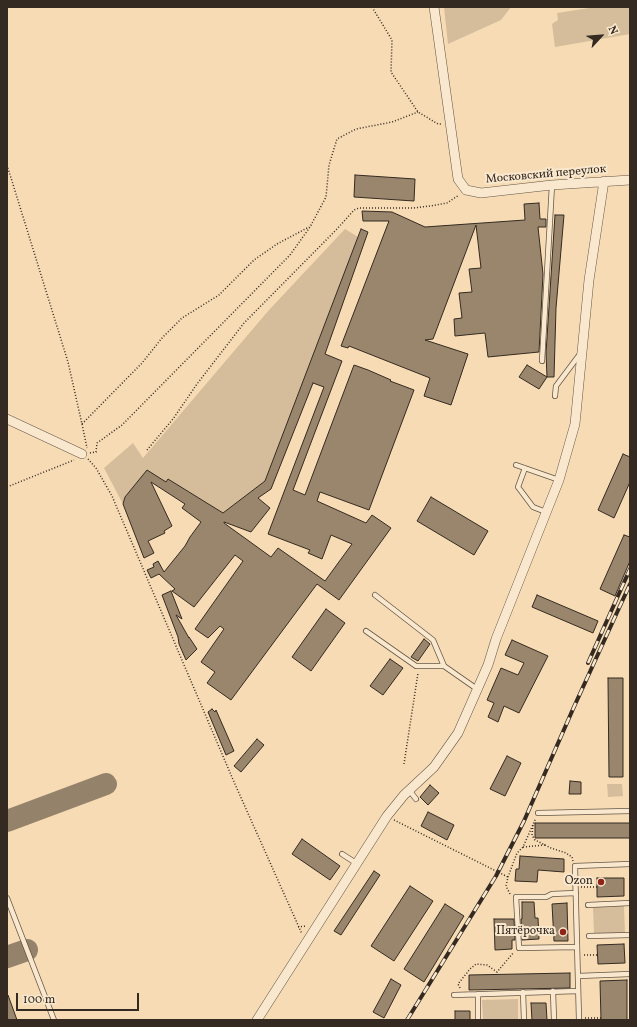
<!DOCTYPE html>
<html>
<head>
<meta charset="utf-8">
<style>
	body { margin:0 }
	#map { position:relative; width:637px; height:1027px; overflow:hidden; background:#f6dbb4; font-family:Vollkorn,serif }
	canvas { display:block }
	.frame { position:absolute; inset:0; border:8px solid #342a21; pointer-events:none }
	.north { position:absolute; left:581px; top:16px; width:40px; height:40px; -webkit-text-stroke:3px #f9e8ce; paint-order:stroke; rotate:64deg; font-size:11px; font-weight:700; line-height:16px; text-align:center; color:#342a21 }
	.north::after { content:''; display:block; margin:auto; width:14px; height:18px; background:#342a21; clip-path:polygon(50% 0,100% 100%,50% 72%,0 100%) }
	.scale { position:absolute; left:16px; top:993px; width:123px; height:18px; box-sizing:border-box; border:2px solid #342a21; border-top:0; padding-left:5px; font-size:12px; line-height:14px; white-space:nowrap; color:#342a21; -webkit-text-stroke:3px #f9e8ce; paint-order:stroke }
</style>
</head>
<body>
<div id="map">
<canvas width="637" height="1027"></canvas>
<div class="frame"></div>
<div class="north">N</div>
<div class="scale">100 m</div>
</div>
<script>
const c = document.querySelector('canvas').getContext('2d');
c.lineJoin = 'round';
function paint(path, color) { c.fillStyle = color; c.fill(path, 'evenodd'); }
const poly = rows => new Path2D(rows.map(r => 'M' + r).join(''));
function stroke(path, color, width, dash) { c.strokeStyle = color; c.lineWidth = width; c.lineCap = dash ? 'butt' : 'round'; c.setLineDash(dash || []); c.stroke(path); }
function write(font, color, halo, rows, align = 'center') {
  c.font = font + ' Vollkorn,serif'; c.lineWidth = 4; c.setLineDash([]); c.textBaseline = 'middle'; c.strokeStyle = halo; c.fillStyle = color; for (const [text, x, y, turn = 0] of rows) {
    c.save(); c.translate(x, y); c.rotate((+turn || 0) * Math.PI / 180); c.textAlign = isNaN(turn) ? turn : align; if (halo) c.strokeText(text, 0, 0); c.fillText(text, 0, 0); c.restore();
  }
}
paint(poly([
	[444,7,511,7,501,20,448,44],
	[596,7,630,7,630,34,555,47,552,24,558,20,557,13],
	[345,229,358,237,265,481,223,513,168,479,166,482,147,471,125,497,123,504,104,468,133,443,143,458,269,310],
	[607,784,622,784,623,796,608,797],
	[624,906,625,933,594,934,593,907],
	[518,999,518,1020,483,1020,482,1000]
]), '#d5bd9b');
stroke(poly([
	[7,821,106,784],
	[7,957,27,950]
]), '#95826a', 22);
const building = poly([
	[355,175,415,179,414,201,354,197,355,175],
	[539,203,540,219,546,219,546,227,538,227,543,274,539,352,488,357,485,333,455,336,454,319,462,318,459,293,472,292,469,269,481,268,476,225,433,339,425,340,468,354,451,405,424,396,430,378,349,346,348,348,341,346,389,221,363,221,362,211,392,212,425,227,525,220,524,204,539,203],
	[555,215,564,215,556,308,554,377,547,377,546,353,555,215],
	[361,229,368,232,325,354,342,361,293,490,305,495,354,365,368,370,391,380,390,381,414,390,369,510,320,492,317,501,366,523,372,515,391,528,339,600,317,584,231,700,207,683,215,672,201,662,224,629,220,626,208,638,195,629,243,561,235,555,194,607,172,591,175,589,159,574,151,578,147,570,154,567,153,564,158,561,164,572,185,546,190,537,201,522,182,508,185,504,151,482,172,526,164,531,165,533,148,541,154,553,144,558,123,504,125,497,147,470,166,482,168,479,223,513,265,481,361,229],
	[313,383,324,387,268,534,310,550,308,553,322,559,331,535,352,544,325,581,278,548,271,557,224,523,224,522,251,532,270,508,258,498,271,489,313,383],
	[527,365,547,377,539,389,519,377,527,365],
	[623,454,630,457,630,482,614,518,598,510,623,454],
	[431,497,488,531,474,555,417,521,431,497],
	[624,535,630,537,630,561,615,596,600,589,624,535],
	[171,591,182,619,176,615,189,638,189,637,197,649,186,660,179,644,178,637,162,595,171,591],
	[537,595,598,621,593,633,532,607,537,595],
	[326,609,345,623,311,671,292,657,326,609],
	[424,639,430,644,418,661,411,657,424,639],
	[512,640,548,656,519,713,504,706,498,722,488,717,494,703,487,700,501,668,518,675,524,663,505,655,512,640],
	[390,659,403,668,383,695,370,686,390,659],
	[608,678,623,678,623,777,609,777,608,678],
	[212,709,215,712,216,710,234,751,226,755,208,712,212,709],
	[257,739,264,745,241,772,234,766,257,739],
	[507,756,521,763,505,796,490,789,507,756],
	[570,781,581,782,581,794,569,794,570,781],
	[430,785,439,793,428,805,420,797,430,785],
	[428,812,454,825,447,840,421,826,428,812],
	[535,823,630,823,630,838,535,838,535,823],
	[302,839,340,866,330,880,292,854,302,839],
	[520,856,564,859,564,872,538,870,537,882,515,881,516,869,519,869,520,856],
	[374,871,380,875,341,935,334,931,374,871],
	[597,878,624,878,624,896,597,897,597,878],
	[410,886,433,901,394,961,371,946,410,886],
	[522,902,534,902,535,918,538,918,539,939,522,940,521,919,522,919,522,902],
	[567,903,568,941,554,941,552,904,567,903],
	[445,904,464,916,424,982,404,969,445,904],
	[494,919,514,919,515,940,512,940,512,949,495,950,494,919],
	[624,944,625,963,598,964,597,945,624,944],
	[570,973,570,988,469,990,469,975,570,973],
	[391,979,401,985,384,1018,373,1012,391,979],
	[627,980,627,1020,601,1020,600,981,627,980],
	[7,995,8,995,17,1020,7,1020,7,995],
	[531,1003,546,1003,547,1020,532,1020,531,1003],
	[455,1011,470,1011,470,1020,455,1020,455,1011]
]);
paint(building, '#99866d');
stroke(building, '#342a21', 1);
const service = poly([
	[542,361,552,185],
	[555,396,556,386,580,354],
	[516,465,559,480],
	[525,468,518,487,533,507,546,512],
	[375,595,433,640,444,666,477,689],
	[366,631,416,666,444,666],
	[409,790,416,799],
	[538,813,630,811],
	[342,854,356,863],
	[576,893,552,894,546,897,516,897,519,948,577,947],
	[7,898,54,1020],
	[588,905,630,903],
	[589,936,630,935],
	[578,976,630,974],
	[553,991,554,1020],
	[523,992,524,1020],
	[454,995,578,991],
	[478,1020,478,994],
	[579,1020,575,866,630,864]
]);
const minor = poly([
	[434,7,458,179,466,190,481,193,552,185,630,180],
	[7,419,82,454],
	[257,1020,387,816,404,795,434,767,458,733,488,665,496,639,559,480,575,424,589,280,604,181]
]);
stroke(service, '#645646', 6);
stroke(minor, '#645646', 10);
stroke(poly([
	[372,7,392,40,391,72,418,112,438,124,442,124],
	[7,165,68,362,82,424,87,448],
	[82,424,142,363,162,338,182,318,219,295,254,260,277,244,309,227],
	[147,450,173,419,197,384,244,323,337,229,354,210,359,208,413,208,430,206,447,203,459,195],
	[90,453,96,452,97,443,122,425,290,255,310,227,326,197,329,165,337,139,356,129,392,122,418,112],
	[88,459,96,468,112,496,234,782,302,934],
	[7,487,74,460],
	[404,764,418,673],
	[394,820,508,877],
	[533,825,532,835,535,840,551,848,566,853,572,857,573,861],
	[523,847,545,845],
	[581,887,597,887],
	[510,894,506,886,508,877,517,853,523,847,536,818],
	[298,927,306,926],
	[584,955,598,955],
	[460,988,458,984,470,969,476,964,487,965,497,972,514,952],
	[585,1018,601,1018]
]), '#342a21', 1.5, [1, 2]);
stroke(service, '#f9e8ce', 4.5);
stroke(minor, '#f9e8ce', 9);
const rail = poly([
	[588,663,630,569],
	[407,1020,496,876,524,821,573,709,630,584]
]);
stroke(rail, '#342a21', 4);
stroke(rail, '#f9e8ce', 2.5, [8]);
for (const [x, y, r, color] of [
	[601,882,4,"#8f2418"],
	[563,932,4,"#8f2418"]
]) { const dot = new Path2D(); dot.arc(x, y, r, 0, 2 * Math.PI); c.fillStyle = color; c.fill(dot); stroke(dot, '#f9e8ce', 1.5); }
write('12px', '#342a21', '#f9e8ce', [
	["Московский переулок",546,175,-5]
]);
write('12px', '#342a21', '#f9e8ce', [
	["Ozon",593,882],
	["Пятёрочка",555,932]
], 'right');
</script>
</body>
</html>
